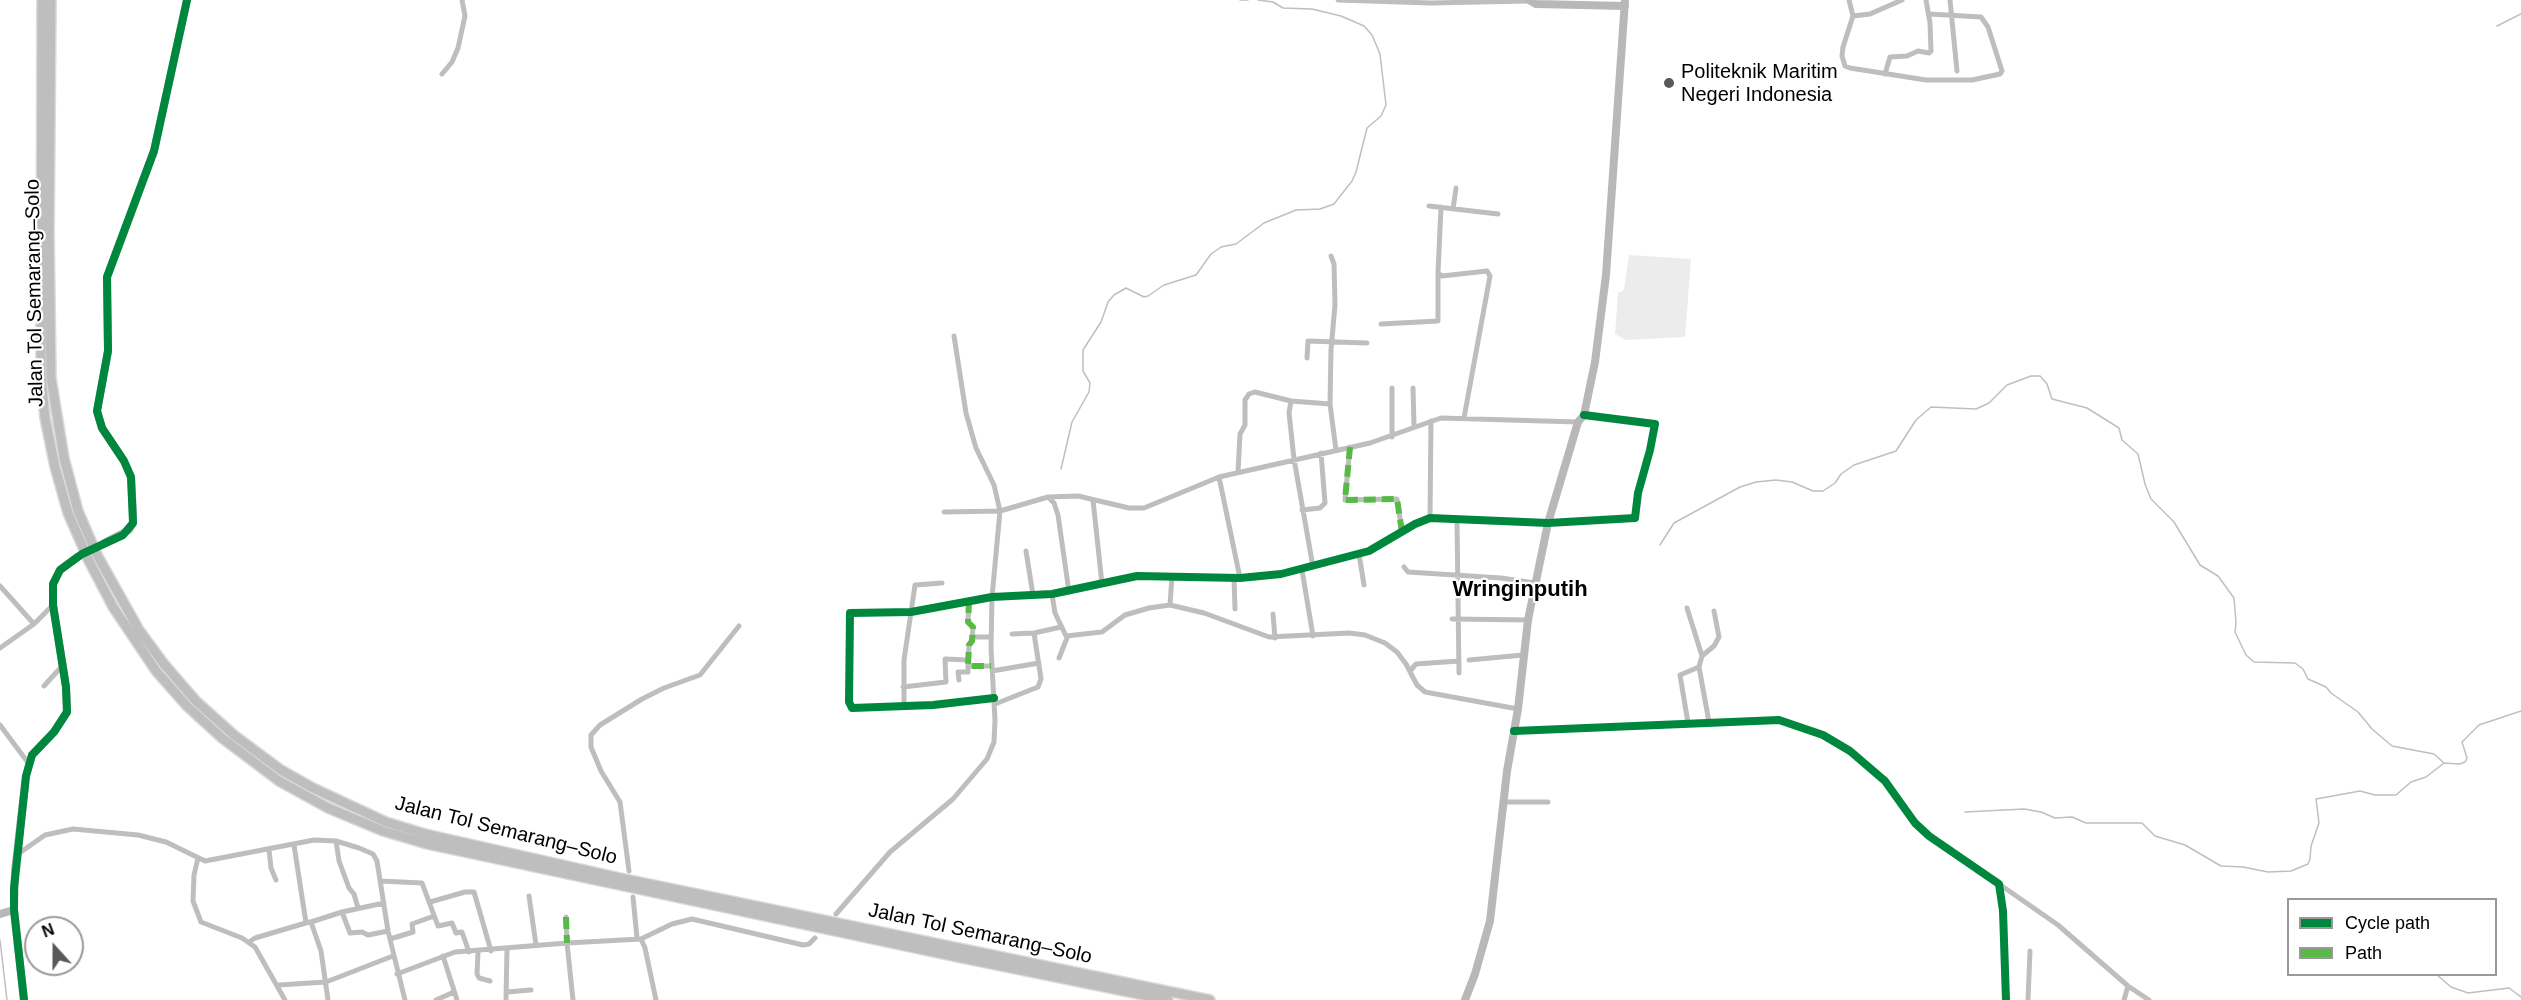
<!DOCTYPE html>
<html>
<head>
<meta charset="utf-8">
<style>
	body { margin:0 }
	#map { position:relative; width:2521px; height:1000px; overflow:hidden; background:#fff; font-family:Helvetica,sans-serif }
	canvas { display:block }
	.legend { position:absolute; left:2287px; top:898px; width:210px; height:78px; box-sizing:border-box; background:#fff; border:2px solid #999; margin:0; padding:8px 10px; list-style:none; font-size:18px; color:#000 }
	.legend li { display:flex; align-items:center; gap:12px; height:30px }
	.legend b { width:30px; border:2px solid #999 }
	.north { position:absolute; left:24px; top:916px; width:60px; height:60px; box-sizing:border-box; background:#fff; border:2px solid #999; border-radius:50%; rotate:339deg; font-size:16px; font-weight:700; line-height:24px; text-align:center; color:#000 }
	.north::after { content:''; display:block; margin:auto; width:21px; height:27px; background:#595959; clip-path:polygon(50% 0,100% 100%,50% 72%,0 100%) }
</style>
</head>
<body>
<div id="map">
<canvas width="2521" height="1000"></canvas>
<ul class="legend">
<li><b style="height:8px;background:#00873e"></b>Cycle path</li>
<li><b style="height:8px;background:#58b947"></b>Path</li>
</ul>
<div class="north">N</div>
</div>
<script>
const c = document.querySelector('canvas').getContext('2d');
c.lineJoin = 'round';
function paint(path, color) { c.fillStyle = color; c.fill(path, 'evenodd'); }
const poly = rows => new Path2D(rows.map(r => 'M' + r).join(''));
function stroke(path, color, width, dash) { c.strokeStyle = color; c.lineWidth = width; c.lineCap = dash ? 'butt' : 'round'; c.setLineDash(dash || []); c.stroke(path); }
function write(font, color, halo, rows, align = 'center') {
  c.font = font + ' Helvetica,sans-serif'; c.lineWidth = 4.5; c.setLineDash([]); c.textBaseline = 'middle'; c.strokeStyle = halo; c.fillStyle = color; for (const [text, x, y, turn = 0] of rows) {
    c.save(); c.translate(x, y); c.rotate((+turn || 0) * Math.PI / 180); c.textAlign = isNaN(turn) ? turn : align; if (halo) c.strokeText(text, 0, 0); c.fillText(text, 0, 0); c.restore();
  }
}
paint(poly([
	[1629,255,1691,259,1685,337,1626,340,1615,334,1618,293,1624,290]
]), '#ececec');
stroke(poly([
	[1240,0,1248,0],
	[2497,26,2521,14],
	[1061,469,1072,422,1089,392,1090,383,1083,371,1083,350,1101,322,1108,302,1114,295,1126,288,1144,297,1148,296,1164,285,1196,275,1211,254,1221,247,1236,244,1264,223,1296,210,1320,209,1334,204,1352,181,1356,172,1367,128,1381,116,1386,105,1380,54,1372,35,1364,26,1341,16,1312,9,1283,8,1273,2,1258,0],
	[1660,545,1674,523,1740,487,1756,482,1776,480,1792,482,1813,491,1823,491,1835,483,1841,474,1854,465,1896,451,1916,420,1931,407,1976,409,1989,403,2007,385,2031,376,2040,376,2047,384,2052,399,2087,408,2119,428,2122,440,2138,454,2145,484,2151,499,2174,522,2200,565,2218,576,2234,598,2236,623,2235,632,2246,655,2254,662,2295,663,2303,669,2308,679,2326,687,2331,693,2358,712,2372,729,2392,746,2434,754,2444,763],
	[1965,812,2024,809,2041,812,2055,818,2072,817,2086,823,2142,823,2155,836,2185,845,2221,866,2243,867,2268,872,2291,871,2308,864,2310,859,2311,846,2319,823,2316,799,2360,791,2375,795,2396,795,2411,782,2426,777,2444,763,2460,764,2465,762,2467,758,2462,742,2479,725,2521,711],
	[0,940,7,1000],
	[2436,974,2451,987,2468,993,2509,988,2521,997]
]), '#bfbfbf', 1.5);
const highway = poly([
	[42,0,41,375,45,418,55,467,68,513,89,561,113,607,156,671,187,706,222,738,279,781,328,808,383,831,427,844,957,957,1168,1000],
	[51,0,49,232,51,378,64,458,78,511,97,555,139,630,164,664,196,701,234,735,281,770,313,788,386,822,425,834,620,878,1210,1000]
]);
stroke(highway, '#dbdbdb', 12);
stroke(poly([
	[1338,0,1431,3,1529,1],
	[1849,0,1853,16,1843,47,1842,56,1845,66,1850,68,1926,80,1972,80,2000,74,2002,71,1988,27,1981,17,1929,14],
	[1950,0,1957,71],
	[1853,16,1870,14,1902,0],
	[442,74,452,62,458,48,465,16,462,0],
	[1885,74,1890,57,1907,56,1918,51,1929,53,1931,51,1930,23,1926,0],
	[1429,206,1498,214],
	[1441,207,1438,273,1442,276,1487,271,1490,276,1464,418],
	[1453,209,1456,188],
	[1331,256,1334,264,1335,305,1331,350,1330,404,1336,450],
	[1381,324,1438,321,1438,273],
	[1307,358,1308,341,1367,343],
	[1413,388,1414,426],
	[1291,401,1289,413,1294,459,1313,567],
	[1392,437,1392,388],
	[1350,447,1345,500,1397,499,1402,532],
	[1238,472,1240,434,1245,425,1245,400,1249,394,1255,392,1291,401,1330,404],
	[1219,477,1240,578],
	[1048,497,1078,496,1129,508,1144,508,1219,477,1370,443,1441,418,1578,422],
	[1093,500,1102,584],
	[1302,510,1320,508,1325,503,1321,453],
	[944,512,1000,511,1048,497,1054,503,1058,515,1069,592],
	[1430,518,1431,421],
	[1457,520,1459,673],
	[1026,551,1033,595],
	[1359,554,1364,585],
	[1404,567,1408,572,1501,578,1535,583],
	[1302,570,1313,636],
	[1234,578,1235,609],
	[0,586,34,624,0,648],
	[1052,594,1055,613,1067,638,1059,658],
	[969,601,968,622,973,627,972,641,969,645,968,666,991,666],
	[1170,605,1172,576],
	[1687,608,1702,656,1699,667,1709,722],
	[1273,614,1275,638],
	[1452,619,1528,620],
	[34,624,53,605],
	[1012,634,1034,633],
	[1066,636,1102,632,1125,615,1149,608,1170,605,1204,613,1269,637,1349,633,1365,635,1385,643,1397,652,1406,664,1417,685,1425,692,1518,709],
	[972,637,991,637],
	[1702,656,1714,646,1719,637,1714,611],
	[1469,660,1523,655],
	[992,671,1039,663],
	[1410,671,1416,664,1459,661],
	[959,680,958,672,968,672,968,666],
	[44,686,63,665],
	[903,687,946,682,945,659,968,660],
	[994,698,933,705,852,708,849,702,850,613,911,612,992,597,1052,594,1137,576,1240,578,1281,574,1369,551,1415,524,1430,518,1548,523,1635,518,1638,493,1650,450,1655,424,1584,415],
	[995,704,1038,687,1041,679,1034,633,1061,627],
	[904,706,904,660,915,585,942,583],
	[1688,723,1680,675,1699,667],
	[0,725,29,764],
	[1514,731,1779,720,1823,735,1850,751,1885,781,1915,823,1929,836,1999,884,2003,911,2006,1000],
	[1503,802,1548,802],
	[336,841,339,861,349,888,354,894,358,908],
	[294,845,306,923],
	[269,850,271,868,276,880],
	[18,854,45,835,73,829,138,835,166,842,205,861,314,840,336,841,359,848,373,854,377,861,388,931,405,1000],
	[198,858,194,875,193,901,201,922,242,938,255,947,285,1000],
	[629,871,620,802,601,771,591,747,591,735,600,725,642,699,664,688,700,675,739,626],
	[380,881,422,883,438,926,452,923,456,933,462,932,469,952],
	[1999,884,2058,925,2128,986,2149,1000],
	[529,896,536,945],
	[633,897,637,938],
	[430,902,465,892,474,892,491,951],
	[342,912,350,933,362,932,368,935,388,931],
	[836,914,890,852,953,799,987,759,994,742,995,720,991,648,992,597,1000,511,994,485,976,448,966,413,954,336],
	[566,917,567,943,641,939,645,948,656,1000],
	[390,939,413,932,412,924,434,916],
	[641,939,672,924,692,919,803,945,809,944,815,938],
	[249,942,255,938,309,922],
	[478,952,477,974,479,978,490,981],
	[443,956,457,1000],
	[397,974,455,952,567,943,573,1000],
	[279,985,326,982,393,956],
	[507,992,531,990],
	[328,1000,321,951,311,922,342,912,384,903],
	[436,1000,454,992],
	[506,1000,507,949],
	[2028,1000,2030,951],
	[2124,1000,2128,986]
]), '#bebebe', 5);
stroke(poly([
	[1529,0,1536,4,1625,6],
	[104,543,129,530,133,523,133,515,131,477,124,461,102,428,97,411,108,351,107,277,154,151,187,0],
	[0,914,14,910],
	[24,1000,14,910,15,871,26,776,32,755,54,732,67,712,66,687,53,605,53,584,60,570,77,557],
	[1465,1000,1475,974,1490,921,1507,771,1518,709,1528,620,1548,523,1578,422,1584,415,1595,362,1606,275,1625,0]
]), '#b8b8b8', 8);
stroke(highway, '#bebebe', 9);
stroke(poly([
	[1350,447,1345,500,1397,499,1402,532],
	[969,601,968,622,973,627,972,641,969,645,968,666,991,666],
	[566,917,567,943]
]), '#58b947', 6, [12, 6]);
stroke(poly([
	[994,698,933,705,852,708,849,702,850,613,911,612,992,597,1052,594,1137,576,1240,578,1281,574,1369,551,1415,524,1430,518,1548,523,1635,518,1638,493,1650,450,1655,424,1584,415],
	[1514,731,1779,720,1823,735,1850,751,1885,781,1915,823,1929,836,1999,884,2003,911,2006,1000],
	[24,1000,14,910,14,888,26,776,32,755,54,732,67,712,66,687,53,605,53,584,60,570,82,554,123,535,133,523,131,477,124,461,102,428,97,411,108,351,107,277,154,151,187,0]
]), '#00873e', 8);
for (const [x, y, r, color] of [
	[1669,83,6,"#595959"]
]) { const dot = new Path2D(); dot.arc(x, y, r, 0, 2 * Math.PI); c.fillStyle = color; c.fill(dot); stroke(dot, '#fff', 2); }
write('20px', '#000', '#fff', [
	["Politeknik Maritim",1681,72],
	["Negeri Indonesia",1681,95]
], 'left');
write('20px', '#000', '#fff', [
	["Jalan Tol Semarang–Solo",35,293,-91],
	["Jalan Tol Semarang–Solo",506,831,14],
	["Jalan Tol Semarang–Solo",980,934,12]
]);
write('bold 22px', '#000', '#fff', [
	["Wringinputih",1520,590]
]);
</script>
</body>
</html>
